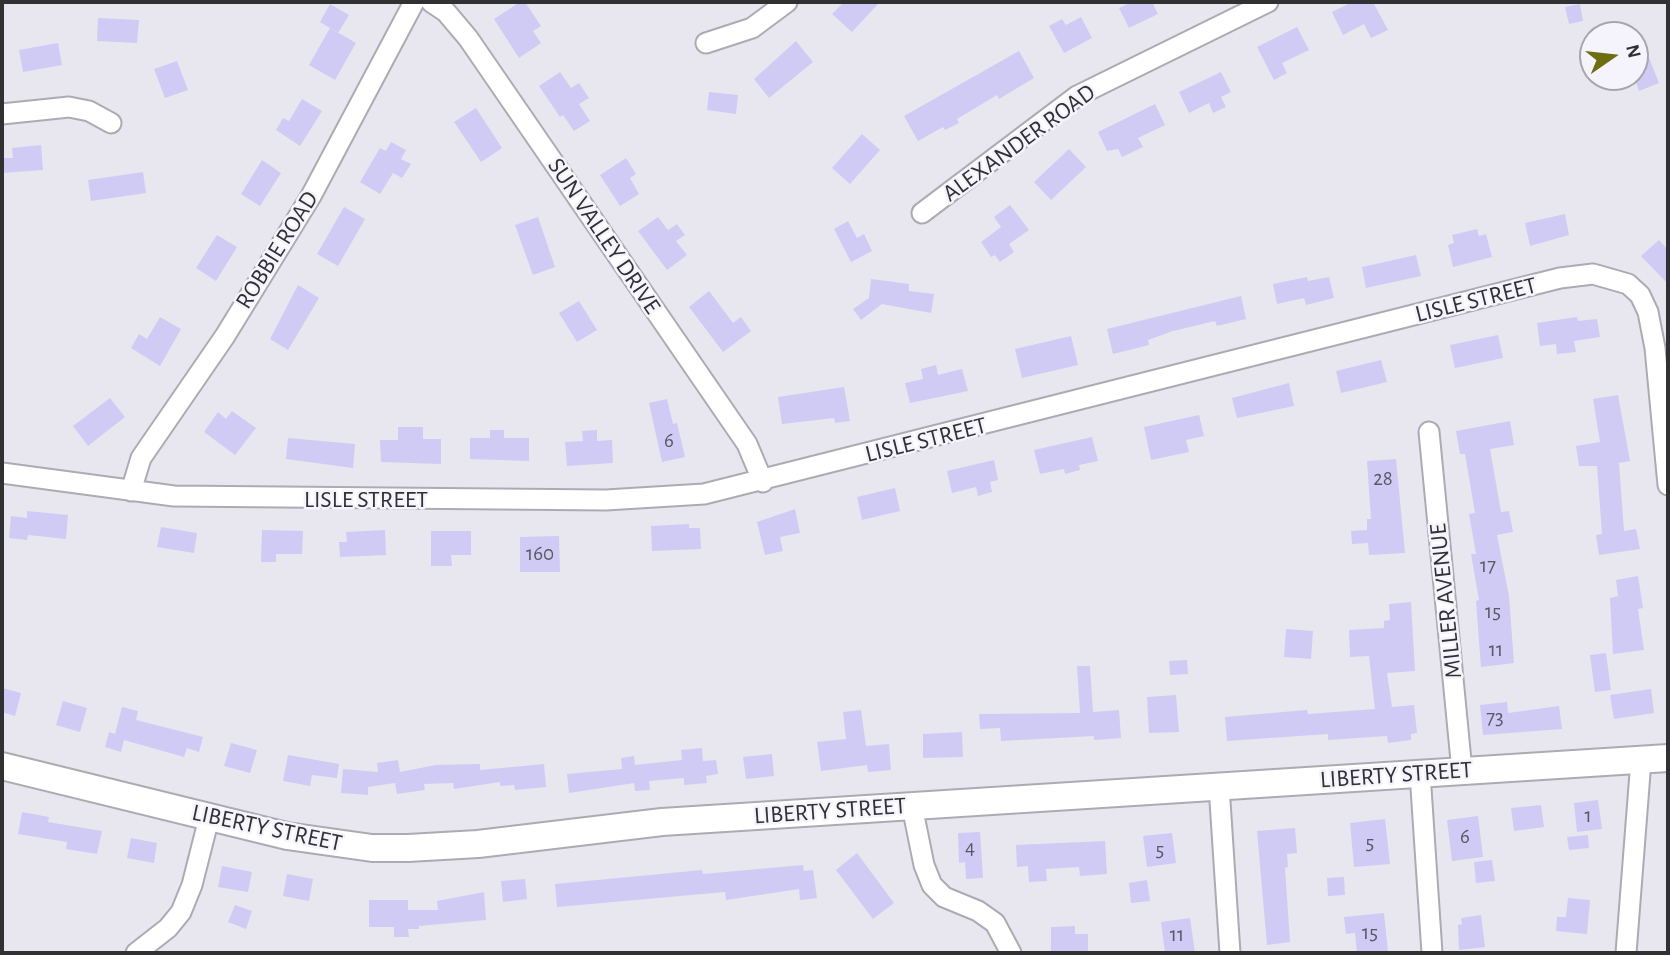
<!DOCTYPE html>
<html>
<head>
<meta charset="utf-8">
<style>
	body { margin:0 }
	#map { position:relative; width:1670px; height:955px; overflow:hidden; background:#e8e7ef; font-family:"Alegreya Sans",sans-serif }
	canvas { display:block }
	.frame { position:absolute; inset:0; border:4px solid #313134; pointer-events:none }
	.north { position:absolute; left:1579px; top:21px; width:70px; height:70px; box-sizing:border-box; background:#f5f4fd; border:2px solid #a7a6ad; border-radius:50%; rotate:76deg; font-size:19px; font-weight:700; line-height:28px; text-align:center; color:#313134 }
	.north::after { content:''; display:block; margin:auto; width:24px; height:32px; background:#6d6e10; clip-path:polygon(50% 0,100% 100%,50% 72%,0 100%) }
</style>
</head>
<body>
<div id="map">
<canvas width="1670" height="955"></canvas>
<div class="frame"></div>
<div class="north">N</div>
</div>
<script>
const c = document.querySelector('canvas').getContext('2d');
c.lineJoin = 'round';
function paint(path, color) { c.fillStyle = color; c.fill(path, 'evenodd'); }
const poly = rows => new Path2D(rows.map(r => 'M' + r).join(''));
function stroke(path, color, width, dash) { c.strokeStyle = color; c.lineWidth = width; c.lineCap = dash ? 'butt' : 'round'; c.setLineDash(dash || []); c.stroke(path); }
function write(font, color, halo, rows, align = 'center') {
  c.font = font + ' "Alegreya Sans",sans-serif'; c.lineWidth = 5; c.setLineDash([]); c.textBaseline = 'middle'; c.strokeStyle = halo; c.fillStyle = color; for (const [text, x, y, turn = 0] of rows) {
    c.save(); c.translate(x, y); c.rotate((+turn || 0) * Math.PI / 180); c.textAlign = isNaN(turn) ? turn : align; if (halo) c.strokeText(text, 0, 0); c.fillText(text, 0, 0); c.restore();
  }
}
paint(poly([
	[520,2,525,2,541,26,533,31,541,43,519,58,494,19],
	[844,2,880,2,852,32,832,14],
	[1132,2,1152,2,1158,14,1129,28,1119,8],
	[1352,2,1373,2,1388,30,1371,38,1364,24,1343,35,1332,12],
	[330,4,349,15,338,33,320,22],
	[1580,4,1583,21,1569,24,1565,7],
	[1081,17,1092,38,1064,53,1049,26,1062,19,1066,25],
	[98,18,139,20,137,43,97,41],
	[1297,27,1309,50,1282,63,1287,73,1274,80,1257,47],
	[330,28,356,43,335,80,309,65],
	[796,41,813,62,769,98,754,79],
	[58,43,62,65,23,72,19,50],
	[1646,50,1659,83,1639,91,1635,79,1635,54],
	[1019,51,1034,78,999,99,997,95,957,119,959,123,945,130,943,127,918,141,904,116],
	[177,61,188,90,165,98,154,69],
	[560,72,571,88,579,83,589,98,579,104,590,121,574,131,563,115,560,117,539,86],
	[1221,72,1231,92,1221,97,1226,107,1213,113,1209,103,1189,113,1179,92],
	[709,92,738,95,736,114,707,110],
	[302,99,322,111,300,146,276,130,283,118,289,121],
	[1155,104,1165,125,1138,138,1143,147,1122,157,1118,149,1107,151,1098,132],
	[476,108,502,148,481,162,454,122],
	[862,134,880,150,850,184,832,168],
	[391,142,406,150,401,159,411,164,402,178,393,173,380,194,360,182,380,148,386,151],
	[41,145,43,170,2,173,2,158,13,158,12,148],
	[1069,149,1086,167,1051,200,1034,182],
	[626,158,636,174,630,178,639,194,620,206,600,175],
	[262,160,281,173,260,206,241,194],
	[143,172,146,193,91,201,88,180],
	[1010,205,1029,230,1009,244,1014,252,1000,262,995,255,991,257,981,242,1001,227,994,217],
	[344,207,365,219,338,266,317,254],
	[1565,214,1569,235,1530,246,1525,223],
	[538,217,555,267,533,275,515,225],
	[658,217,668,230,677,224,685,235,676,241,687,255,667,270,638,231],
	[848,221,857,238,864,234,872,251,851,262,834,229],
	[1477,229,1479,236,1486,234,1492,257,1453,267,1448,245,1454,243,1452,235],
	[217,235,237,247,216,281,196,268],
	[1659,240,1668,250,1668,284,1641,256],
	[1416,255,1421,276,1366,288,1362,267],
	[1307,277,1308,281,1329,277,1334,298,1306,305,1304,298,1277,304,1273,284],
	[871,279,909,284,909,291,934,294,931,313,882,304,861,320,853,309,869,298],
	[298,285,319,298,288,350,270,339],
	[709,291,733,323,741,317,751,331,723,352,689,307],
	[1241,296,1246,319,1217,326,1215,321,1173,331,1148,340,1149,345,1113,354,1107,329],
	[579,301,597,330,577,342,559,313],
	[160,317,181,329,160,366,131,348,139,334,147,339],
	[1577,317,1578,321,1597,319,1600,337,1574,341,1576,352,1557,354,1556,344,1540,346,1537,323],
	[1498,335,1503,358,1455,368,1450,345],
	[1071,336,1078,365,1022,378,1015,349],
	[1381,360,1387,382,1341,393,1336,371],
	[936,365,938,375,962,369,968,391,910,403,905,383,923,379,921,369],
	[1289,383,1294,406,1237,418,1232,398],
	[844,387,850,421,835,423,834,418,782,424,778,397],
	[1618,395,1630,461,1619,463,1624,531,1636,529,1640,549,1599,555,1596,535,1602,534,1597,466,1579,466,1576,446,1600,442,1593,399],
	[110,398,125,417,88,446,73,426],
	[667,399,673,424,677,423,685,457,662,462,649,403],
	[232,411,256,428,235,455,204,432,218,412,226,419],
	[1199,415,1204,436,1186,440,1189,452,1151,460,1144,427],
	[1510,421,1514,445,1490,449,1501,512,1509,511,1513,532,1497,535,1509,596,1514,663,1481,667,1476,601,1479,600,1471,554,1476,554,1469,514,1475,513,1465,454,1460,454,1456,431],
	[398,427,423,427,423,439,441,439,441,464,381,462,380,440,398,440],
	[490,430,504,430,504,438,529,438,529,461,470,459,470,438,490,438],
	[597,430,597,441,612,440,613,463,567,466,565,442,583,441,582,431],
	[1092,437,1098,461,1079,465,1080,470,1065,474,1064,469,1040,474,1034,450],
	[288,438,355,444,353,468,286,459],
	[1396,459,1405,553,1369,555,1368,543,1352,544,1351,531,1367,530,1367,519,1371,519,1367,461],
	[994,460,998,480,990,482,992,492,978,496,976,487,952,493,947,471],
	[895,488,900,511,862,520,857,497],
	[795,509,800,533,780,537,783,551,765,555,757,522],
	[27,511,68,515,66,539,28,535,27,540,9,538,11,516,27,518],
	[689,524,689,528,700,528,701,549,652,551,651,526],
	[161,527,197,533,194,553,157,547],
	[262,530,303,531,302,554,276,554,276,562,261,562],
	[385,530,386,555,340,557,339,542,347,542,346,532],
	[431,531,471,531,471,555,451,555,452,566,431,566],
	[559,536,560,572,520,572,520,537],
	[1638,576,1643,608,1638,609,1644,650,1613,654,1610,598,1618,596,1616,580],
	[1411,602,1415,671,1387,673,1392,707,1414,705,1417,733,1411,734,1411,740,1388,743,1387,736,1328,740,1328,734,1227,741,1225,717,1307,710,1308,714,1375,709,1369,656,1350,657,1349,630,1384,628,1384,621,1390,620,1389,604],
	[1286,629,1313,631,1311,659,1284,657],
	[1606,653,1611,690,1595,692,1590,655],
	[1187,660,1188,674,1170,675,1169,661],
	[1077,666,1090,666,1093,712,1119,710,1121,738,1094,740,1094,736,1001,741,1000,728,980,729,979,714,1080,713],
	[2,688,21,693,15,716,2,712],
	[1651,689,1654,713,1614,719,1610,695],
	[1176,695,1179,732,1149,733,1147,697],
	[63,701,87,708,80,732,56,725],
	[1507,702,1508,713,1559,706,1562,729,1483,735,1480,705],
	[122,707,138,711,136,720,203,737,199,752,187,748,184,757,124,740,121,752,105,747,109,732,115,734],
	[861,710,866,746,889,744,891,770,868,772,867,765,821,771,817,742,846,739,843,712],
	[962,732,963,757,923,758,923,734],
	[231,743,257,750,250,773,224,766],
	[702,748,703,761,716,760,718,774,706,776,707,783,684,785,684,778,649,781,650,790,635,791,634,783,569,793,567,774,622,769,621,758,634,756,635,765,682,760,681,750],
	[772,754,774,776,746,779,743,757],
	[288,755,339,764,337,778,312,775,310,786,283,781],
	[398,760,400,772,436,765,480,764,480,770,544,764,546,787,515,790,514,785,500,786,500,782,454,789,453,783,424,784,425,790,397,794,395,783,368,787,368,795,341,793,343,769,378,772,377,763],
	[1598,800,1602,829,1577,832,1574,803],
	[1541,805,1544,827,1514,831,1511,808],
	[22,812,49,817,48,822,102,831,97,854,66,849,67,842,18,834],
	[1478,816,1483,857,1452,861,1447,820],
	[1385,819,1390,864,1354,867,1350,823],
	[1295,828,1297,853,1287,854,1288,867,1285,868,1290,942,1267,945,1257,831],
	[980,832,983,878,966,879,965,862,959,863,958,833],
	[1172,833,1176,863,1147,867,1143,836],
	[1588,835,1589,848,1569,850,1567,837],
	[131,838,157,843,154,863,127,858],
	[1105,841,1107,874,1080,876,1079,867,1046,869,1047,881,1029,882,1028,866,1017,867,1016,845],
	[857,853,894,903,873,919,836,870],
	[1492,860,1495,881,1476,883,1474,862],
	[803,865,804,871,813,870,817,898,800,900,799,889,726,900,725,892,557,907,555,884,702,870,703,874],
	[222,866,252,872,248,892,218,887],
	[287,874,313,879,309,901,283,896],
	[1344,877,1345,895,1328,896,1327,878],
	[525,879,527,899,503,902,501,881],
	[1147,880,1150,901,1131,903,1129,883],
	[484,892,486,920,419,926,419,929,408,929,409,937,394,937,394,927,369,927,369,900,408,900,408,910,438,910,437,901],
	[1568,898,1590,900,1587,934,1556,931,1557,917,1566,917],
	[235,905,252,911,246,929,228,922],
	[1384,913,1388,952,1357,953,1355,933,1346,934,1344,917],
	[1481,915,1485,947,1459,950,1458,925,1462,924,1461,918],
	[1190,918,1195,953,1165,953,1161,922],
	[1075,926,1075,934,1088,934,1088,953,1051,953,1051,927]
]), '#cfcbf4');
const minor = poly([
	[431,2,446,12,468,38,747,444,763,482],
	[706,43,752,28,787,2],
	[2,114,69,107,89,111,111,123],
	[922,213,1077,96,1268,2],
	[1429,432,1462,771],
	[2,473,174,496,606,500,704,494,1560,278,1593,274,1628,284,1640,295,1648,312,1655,348,1668,485],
	[131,491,141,458,225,336,311,196,414,2],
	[1420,773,1432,953],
	[1219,786,1230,953],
	[912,806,924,865,932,885,944,897,978,911,995,923,1011,953],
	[136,953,168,928,181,912,192,885,209,818],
	[1626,953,1641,760]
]);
const secondary = poly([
	[2,766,287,836,372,848,408,848,478,844,662,822,1668,758]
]);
stroke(minor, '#acabb3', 23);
stroke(secondary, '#acabb3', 30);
stroke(minor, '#fff', 19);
stroke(secondary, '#fff', 26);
write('21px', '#585864', null, [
	["6",669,441],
	["28",1383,479],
	["160",540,554],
	["17",1488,566],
	["15",1493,612],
	["11",1496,650],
	["73",1495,718],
	["1",1588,816],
	["6",1465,837],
	["5",1370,843],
	["4",970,848],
	["5",1160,850],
	["15",1370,933],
	["11",1177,935]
]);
write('24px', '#313134', '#f5f4fd', [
	["ALEXANDER ROAD",1019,143,-36],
	["SUN VALLEY DRIVE",604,236,56],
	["ROBBIE ROAD",277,250,-58],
	["LISLE STREET",1476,300,-14],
	["LISLE STREET",926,440,-14],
	["LISLE STREET",366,500],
	["MILLER AVENUE",1446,601,-96],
	["LIBERTY STREET",1396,775,-4],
	["LIBERTY STREET",830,811,-4],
	["LIBERTY STREET",267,828,12]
]);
</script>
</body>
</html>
